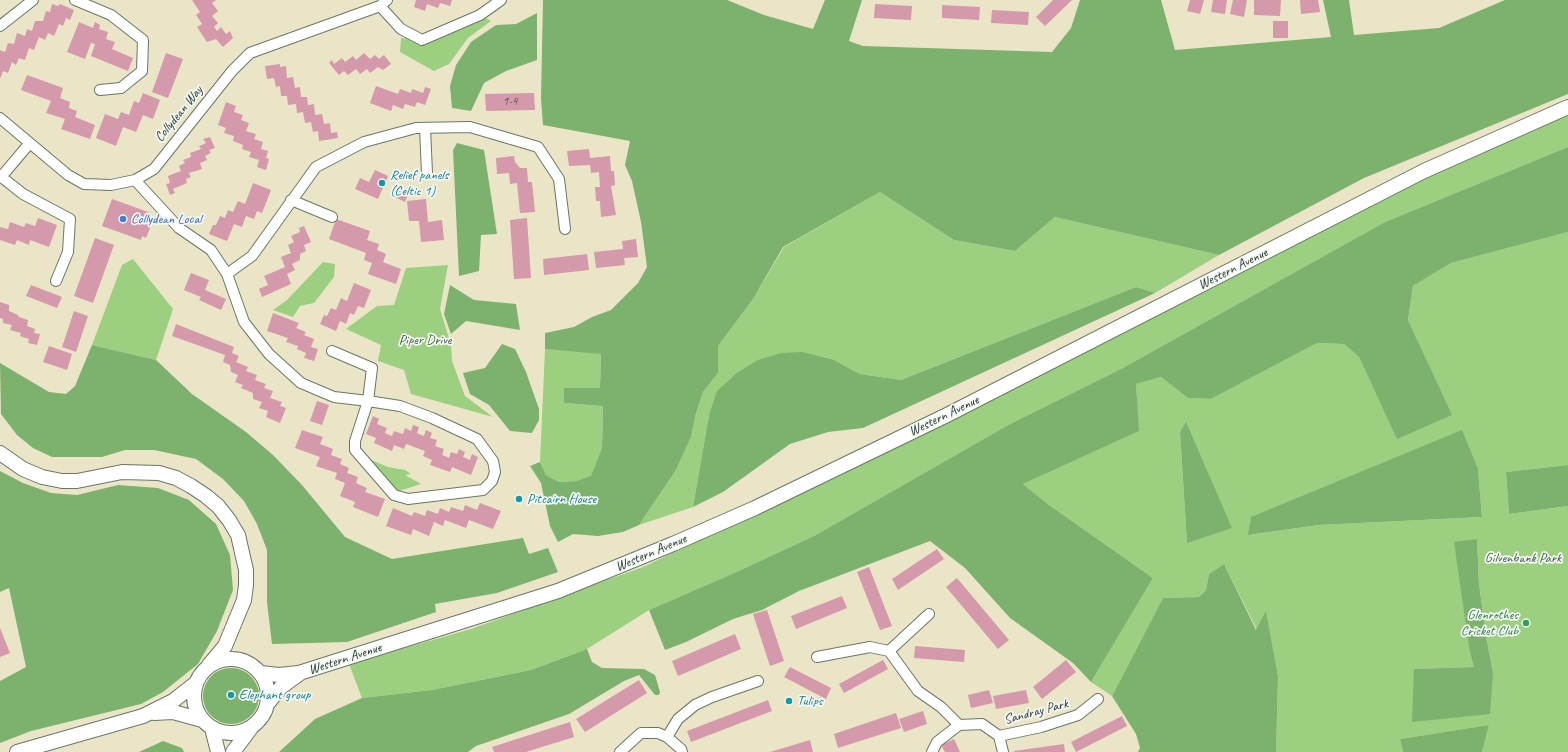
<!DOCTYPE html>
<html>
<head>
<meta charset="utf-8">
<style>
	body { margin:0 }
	canvas { display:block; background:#ebe5c8 }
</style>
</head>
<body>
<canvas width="1568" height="752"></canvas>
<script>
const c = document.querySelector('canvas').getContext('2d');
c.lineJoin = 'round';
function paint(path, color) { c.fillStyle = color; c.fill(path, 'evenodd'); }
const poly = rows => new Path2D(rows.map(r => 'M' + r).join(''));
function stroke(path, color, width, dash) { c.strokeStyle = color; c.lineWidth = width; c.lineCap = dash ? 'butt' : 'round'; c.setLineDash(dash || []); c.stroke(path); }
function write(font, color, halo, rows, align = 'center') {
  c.font = font + ' Caveat,sans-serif'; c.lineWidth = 3.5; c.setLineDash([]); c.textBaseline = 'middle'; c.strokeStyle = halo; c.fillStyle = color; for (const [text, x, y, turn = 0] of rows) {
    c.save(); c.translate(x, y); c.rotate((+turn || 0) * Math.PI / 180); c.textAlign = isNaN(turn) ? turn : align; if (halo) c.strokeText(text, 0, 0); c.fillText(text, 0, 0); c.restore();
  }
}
paint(poly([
	[480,15,491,21,468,38,449,64,434,71,400,52,401,38,422,40],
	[1568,113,1568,147,1385,222,1119,370,1010,424,814,536,732,574,649,610,587,649,531,670,432,690,362,698,349,664,471,629,643,567,915,439,1424,176],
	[880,192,954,240,1015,251,1055,217,1219,255,1155,293,1136,287,901,380,860,374,834,360,709,415,693,507,639,525,676,470,691,437,696,413,703,392,718,373,718,346,753,299,784,247],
	[1568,232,1568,465,1506,472,1509,514,1568,506,1568,752,1482,752,1489,725,1400,739,1403,752,1276,752,1278,676,1266,612,1257,630,1224,564,1209,574,1206,590,1199,597,1163,598,1112,696,1091,682,1153,578,1049,505,1023,484,1138,431,1136,384,1161,377,1188,398,1211,399,1317,343,1344,344,1359,357,1397,438,1451,415,1408,320,1413,286,1451,263],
	[1186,423,1187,543,1180,432],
	[1478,469,1482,517,1319,525,1249,535],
	[1477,539,1479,584,1486,636,1493,673,1414,669,1474,667],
	[133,259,173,309,156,360,92,345,122,265],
	[323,262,335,264,334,277,314,303,300,306,293,317,273,310,287,300],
	[448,265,440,309,451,345,452,361,465,396,493,417,411,394,404,370,378,361,381,345,346,329,377,306,394,305,406,268],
	[545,349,601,353,600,388,564,388,564,403,603,406,602,448,591,477,576,481,559,482,546,475,540,462],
	[369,459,388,467,405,470,411,474,405,475,421,484,399,491,392,488]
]), '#9ccf7f');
paint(poly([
	[543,0,727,0,764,15,813,29,825,0,862,0,849,41,863,46,1052,52,1071,28,1080,0,1161,0,1175,50,1331,37,1323,0,1349,0,1354,35,1439,28,1505,0,1568,0,1568,94,1364,178,1219,255,1055,217,1015,251,954,240,880,192,783,247,753,299,718,346,718,373,703,392,696,413,691,437,676,470,639,525,623,532,598,536,573,534,558,542,550,526,541,483,530,466,540,462,546,475,559,482,576,481,591,476,602,448,603,406,564,403,564,388,600,388,601,354,545,349,545,333,574,327,592,317,611,310,638,283,647,267,641,222,632,181,625,165,630,141,543,125,541,99],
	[537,13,537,60,506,71,484,83,471,111,452,108,450,86,456,65,471,42,496,25,516,24],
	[457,143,484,150,497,234,481,235,479,271,459,276,453,150],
	[1568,147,1568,232,1451,263,1413,286,1408,320,1452,415,1397,439,1359,357,1344,344,1317,343,1211,399,1188,398,1161,377,1136,384,1139,431,1023,484,1049,505,1153,578,1091,682,1073,663,1010,618,965,568,930,541,799,591,762,610,733,619,686,642,665,650,649,610,732,574,814,536,1010,424,1119,370,1385,222],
	[450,285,474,300,516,304,520,330,466,321,451,334,444,314],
	[1136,287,1155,293,863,428,828,432,790,444,723,492,693,507,709,415,717,391,737,373,758,360,781,353,802,352,834,360,860,374,901,380],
	[502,344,515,349,526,372,539,409,539,420,532,433,510,431,489,405,470,394,463,373,485,368],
	[92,345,156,360,192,394,246,432,273,455,302,485,345,537,392,559,523,538,529,554,548,548,558,572,497,593,435,604,436,612,347,642,272,644,267,602,267,550,257,524,244,501,223,479,196,459,154,450,125,450,102,457,52,457,33,448,17,435,1,414,0,363,49,392,66,394,75,386],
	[1186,422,1232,528,1187,543,1180,432],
	[1462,430,1478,469,1482,517,1319,525,1248,535,1251,517],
	[1568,465,1568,506,1509,514,1506,472],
	[0,471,23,483,51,493,77,495,118,485,158,488,189,500,216,524,230,555,233,590,217,631,198,664,163,692,141,704,31,731,0,743,0,681,26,667,9,588,0,592],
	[1477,539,1479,584,1486,636,1493,673,1490,714,1412,722,1414,669,1474,667,1469,647,1454,542],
	[1224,564,1256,630,1266,611,1278,676,1276,752,1138,752,1140,748,1136,734,1112,696,1163,598,1199,597,1206,590,1209,574],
	[587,649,592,662,602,668,644,669,655,675,660,692,659,695,655,695,639,675,624,681,569,714,476,746,468,752,279,752,315,719,362,698,432,690,531,670],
	'203 696a28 28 0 1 1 56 0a28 28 0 1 1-56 0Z',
	[1489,725,1482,752,1403,752,1400,739],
	[163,741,182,748,184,752,139,752]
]), '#7db26e');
paint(poly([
	[192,0,216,0,212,3,218,11,212,16,218,23,214,27,217,31,221,27,226,34,230,31,233,38,223,47,216,39,207,42,197,27,202,24,196,15,200,12],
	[416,0,452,0,450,6,440,3,438,8,427,4,425,11,414,7],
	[1053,0,1072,0,1045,26,1036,17],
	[1190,0,1204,0,1200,14,1187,11],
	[1213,0,1227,0,1225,14,1211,12],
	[1233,0,1247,0,1244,17,1230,14],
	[1254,0,1281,0,1280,16,1254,15],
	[1300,0,1318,0,1320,12,1301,14],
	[52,4,58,6,60,4,74,10,70,20,66,18,63,26,59,24,54,36,48,33,45,40,39,37,34,50,29,48,25,60,19,58,16,65,12,62,8,73,3,71,0,79,0,50,5,52,8,43,14,44,17,33,25,36,27,29,32,31,35,21,43,21,46,11,50,12],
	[875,4,912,6,911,20,874,18],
	[942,5,980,7,979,20,942,18],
	[992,10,1029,12,1028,25,991,23],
	[1273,21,1288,21,1288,38,1273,38],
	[79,22,93,28,95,22,100,25,99,29,108,32,106,39,115,42,112,49,133,58,128,71,91,56,95,44,91,43,85,59,67,52],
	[166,53,183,59,168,98,152,92],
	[364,53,370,59,375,55,379,59,384,55,391,64,383,70,378,67,370,73,367,69,360,74,356,69,348,75,344,71,339,75,329,63,332,60,334,64,342,58,345,62,353,56,356,60],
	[280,64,280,67,286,66,287,78,293,77,295,88,300,87,301,97,307,97,308,105,314,104,315,115,322,114,324,124,330,123,331,133,337,132,338,138,319,141,318,131,313,132,311,122,305,123,303,112,297,113,296,104,288,105,287,96,281,96,280,86,276,87,274,78,267,79,265,66],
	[27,75,63,88,60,98,70,102,69,108,77,111,75,117,95,125,90,139,61,129,65,119,46,113,51,101,21,90],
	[376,86,398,94,400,89,411,93,412,89,423,93,425,87,431,89,425,105,417,102,415,107,405,104,403,109,393,105,391,111,370,103],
	[143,93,160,100,153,119,143,115,136,132,123,127,116,146,96,138,105,114,118,119,121,112,129,115,134,101,139,103],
	[534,93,535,110,486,111,485,94],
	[226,102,236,106,234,112,243,115,241,120,249,123,246,131,256,134,254,139,263,142,261,149,268,151,266,158,269,159,266,170,257,167,259,160,249,157,251,152,242,149,243,145,233,141,234,136,224,133,226,128,218,125],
	[210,137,215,148,209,150,211,153,205,156,207,160,200,163,202,169,189,173,191,177,186,179,187,183,173,189,175,193,170,195,166,184,170,183,168,176,181,171,179,166,185,163,183,160,191,157,190,153,201,149,199,146,206,143,203,139],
	[589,149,590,158,610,156,611,171,614,171,615,185,611,186,616,215,601,217,600,201,596,201,595,187,600,187,599,172,591,173,590,165,569,166,567,151],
	[514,156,515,162,520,168,527,168,528,182,532,182,535,212,520,213,517,183,510,184,509,173,497,174,496,158],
	[375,170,388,176,378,199,355,189,360,178,369,182],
	[253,183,271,190,262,213,257,211,254,219,246,216,242,227,234,224,227,241,209,234,213,225,216,225,220,216,225,218,228,210,233,212,238,201,245,204],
	[396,188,408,194,405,202,393,196],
	[112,199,151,213,148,222,152,223,146,238,142,236,141,240,102,226],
	[426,199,428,222,442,220,444,240,421,242,419,221,409,221,407,201],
	[38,218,57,225,49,247,30,240,29,245,17,240,15,245,0,240,0,227,8,229,10,222,24,227,26,223,35,226],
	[527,218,531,278,514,279,510,220],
	[336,219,370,231,367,240,379,244,377,250,386,254,383,262,401,269,396,284,368,274,372,263,364,260,366,253,329,239],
	[304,226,311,242,304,245,306,251,300,254,300,260,292,264,295,270,287,274,291,284,262,297,259,289,268,285,264,276,285,267,281,257,291,253,288,245,294,242,291,236,300,232,299,228],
	[95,238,114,245,93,303,74,296],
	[636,239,638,257,624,258,625,265,596,268,594,252,623,249,622,241],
	[587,254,589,270,544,275,543,259],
	[191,273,209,280,205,290,226,299,221,310,199,300,201,297,184,290],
	[354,283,371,290,364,308,358,306,354,315,350,313,346,324,340,321,336,331,320,324,324,315,327,316,331,308,336,310,341,298,347,301],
	[31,285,62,297,57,308,26,296],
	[0,302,9,305,9,311,18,315,19,317,28,320,27,326,35,329,34,333,40,334,37,345,28,343,29,339,20,336,21,333,10,330,12,325,3,323,3,319,0,318],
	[74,311,88,316,76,352,62,347],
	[273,313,299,323,296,328,306,332,304,335,314,339,311,347,318,349,314,361,304,358,306,353,297,349,298,346,286,342,288,338,267,331],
	[176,324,234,347,232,353,239,356,236,362,248,367,246,371,257,375,255,380,266,384,264,388,273,391,270,398,282,402,280,406,286,408,280,423,266,417,268,411,259,408,262,402,253,399,253,393,241,388,243,385,235,382,238,375,231,372,230,365,223,362,225,355,172,336],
	[49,346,72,354,67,370,43,362],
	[317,401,329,405,322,425,310,421],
	[373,416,379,419,377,424,387,428,385,433,392,436,394,431,403,434,405,428,411,431,413,425,419,427,417,433,424,436,426,430,432,433,430,438,437,440,435,446,444,449,442,455,445,456,449,458,451,452,457,454,459,449,465,452,463,457,470,460,472,454,478,457,471,475,452,467,450,472,430,465,432,460,423,456,425,451,406,444,404,449,394,445,392,451,374,443,376,438,366,434],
	[302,430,323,437,320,444,333,449,331,455,342,459,340,464,349,468,347,473,358,477,356,483,367,488,365,492,385,499,378,517,353,507,355,502,340,496,345,483,335,479,337,473,316,466,320,457,295,448],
	[480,503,501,511,493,529,469,520,466,528,445,520,443,526,434,522,429,536,413,529,411,535,386,526,393,508,412,516,414,512,425,516,427,510,438,514,440,508,449,512,451,507,463,511,465,505,477,510],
	[937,549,944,559,898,590,892,579],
	[869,567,892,626,880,630,857,572],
	[957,578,1009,640,998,649,946,587],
	[842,596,847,608,796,629,791,616],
	[767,610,784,661,770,666,753,614],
	[0,628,10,653,0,657],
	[735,634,741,649,678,676,672,661],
	[915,646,965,650,964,662,914,658],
	[883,660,888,669,844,693,839,684],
	[1066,660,1076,672,1042,699,1033,687],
	[790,667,831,688,826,699,784,677],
	[639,680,647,693,585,732,576,719],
	[989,690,993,703,971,708,968,695],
	[1026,690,1029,703,996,709,993,696],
	[768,700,772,711,691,742,687,731],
	[923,711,927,724,904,732,899,719],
	[896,713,901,728,838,748,834,734],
	[1122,716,1127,726,1076,752,1071,742],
	[570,722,574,737,526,752,494,752,492,747],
	[954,739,960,752,945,752,941,745],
	[810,740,813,752,770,752],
	[1064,744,1065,752,1014,752,1014,751]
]), '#d499aa');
const street = poly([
	[75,0,111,15,143,40,142,71,121,88,100,90],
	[380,6,401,29,422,40,480,15,501,0],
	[0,26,33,0],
	[0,118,68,175,84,184,111,185,135,180,154,169,232,71,250,53,380,6,387,0],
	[425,128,427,173],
	[0,176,23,194,70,219,68,252,56,281],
	[1,177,29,144],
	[135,180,179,228,211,250,227,274,244,322,269,354,301,383,334,397,368,401,400,406,432,418,477,439,493,461,495,472,492,481,483,490,408,499,394,495,355,450,355,441,368,401,372,368,332,351],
	[291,200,332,217],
	[227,274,252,256,316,167,364,142,416,128,470,127,538,147,559,179,565,229],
	[889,651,918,691,941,707,959,725,982,724,999,736,1003,752],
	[889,651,929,614],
	[817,657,870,647,889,651],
	[999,736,1041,727,1078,715,1098,699],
	[667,737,678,719,695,705,712,697,758,681],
	[620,752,641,733,658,733,667,737,681,749,682,752],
	[932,752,937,742,959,725]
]);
const secondary = poly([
	[0,453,23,469,42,477,62,481,77,481,122,472,159,473,176,478,191,486,206,496,218,506,229,520,238,535,246,570,246,585,244,600,225,646,209,665],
	'194 696a37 37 0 1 1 74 0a37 37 0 1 1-74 0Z',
	[261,673,279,675,299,673,558,591,673,544,755,508,947,415,1424,171,1568,107],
	[269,702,281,687,299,674],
	[154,713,173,712,202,720],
	[212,728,218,752],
	[17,752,143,716,173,701,196,683],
	[233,752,251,728]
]);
stroke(street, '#667868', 12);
stroke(secondary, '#667868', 16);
stroke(street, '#fff', 10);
stroke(secondary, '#fff', 14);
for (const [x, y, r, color] of [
	[382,183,4,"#0f9aa8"],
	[123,219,4,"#3f7fe0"],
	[519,499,4,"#0f9aa8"],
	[1526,623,4,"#2e9e5b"],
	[231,695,4,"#0f9aa8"],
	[789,701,4,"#0f9aa8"]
]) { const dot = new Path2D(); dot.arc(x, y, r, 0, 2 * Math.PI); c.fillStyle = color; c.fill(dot); stroke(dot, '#f6f6f2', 1.5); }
write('12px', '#4c5452', null, [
	["1-4",510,102]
]);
write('14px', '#1f3d34', '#f6f6f2', [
	["Collydean Way",179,114,-51],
	["Western Avenue",1233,269,-27],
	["Western Avenue",944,416,-26],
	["Western Avenue",651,553,-23],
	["Western Avenue",345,659,-18],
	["Sandray Park",1036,712,-15]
]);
write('14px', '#0d838f', '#f6f6f2', [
	["Relief panels",390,175],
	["(Celtic 1)",390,191],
	["Pitcairn House",527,499],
	["Elephant group",239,695],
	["Tulips",797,701]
], 'left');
write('14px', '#366cbe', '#f6f6f2', [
	["Collydean Local",131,219]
], 'left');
write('14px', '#385a43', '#f6f6f2', [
	["Piper Drive",425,340],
	["Gilvenbank Park",1523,558]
]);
write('14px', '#27864d', '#f6f6f2', [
	["Glenrothes",1518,615],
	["Cricket Club",1518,631]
], 'right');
</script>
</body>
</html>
